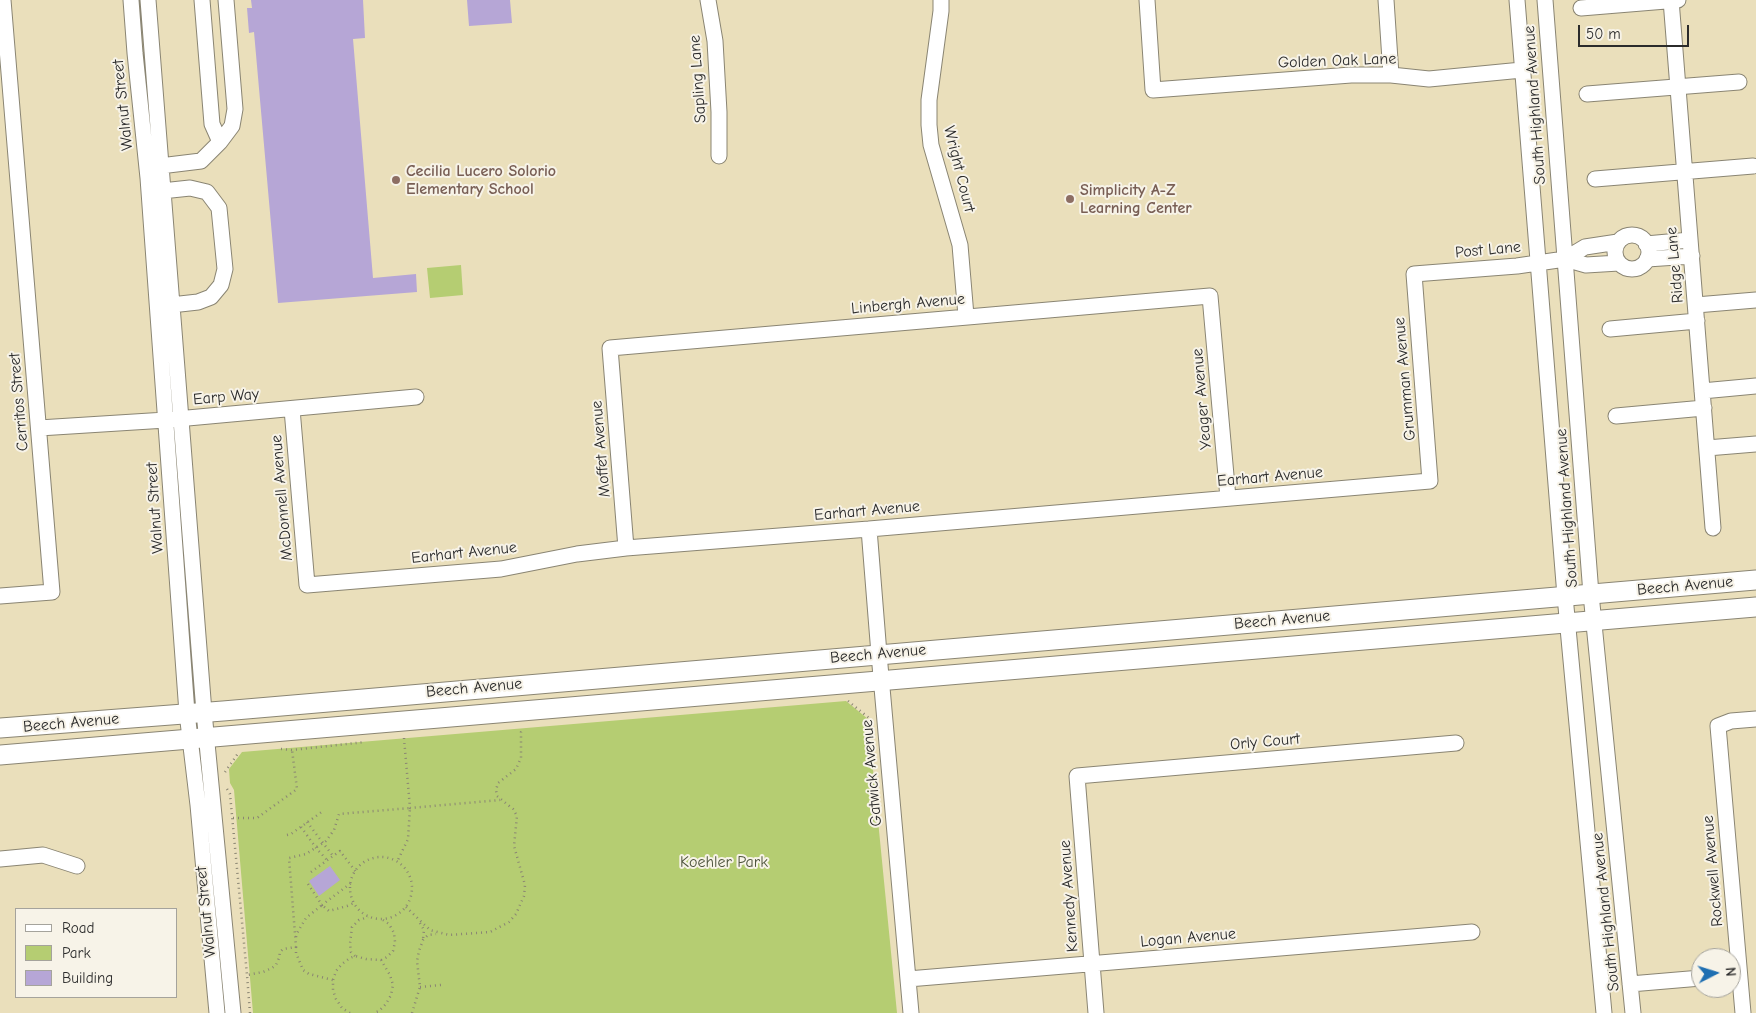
<!DOCTYPE html>
<html>
<head>
<meta charset="utf-8">
<style>
	body { margin:0 }
	#map { position:relative; width:1756px; height:1013px; overflow:hidden; background:#eadfbb; font-family:"Comic Neue",sans-serif }
	canvas { display:block }
	.legend { position:absolute; left:15px; top:908px; width:162px; height:90px; box-sizing:border-box; background:#f7f3e8; border:1px solid #a5a39c; margin:0; padding:6px 9px; list-style:none; font-size:15px; color:#2b2b2b }
	.legend li { display:flex; align-items:center; gap:10px; height:25px }
	.legend b { width:25px; border:1px solid #a5a39c }
	.north { position:absolute; left:1691px; top:948px; width:50px; height:50px; box-sizing:border-box; background:#f7f3e8; border:1px solid #a5a39c; border-radius:50%; rotate:85deg; font-size:14px; font-weight:700; line-height:20px; text-align:center; color:#2b2b2b }
	.north::after { content:''; display:block; margin:auto; width:18px; height:22px; background:#1f6fb2; clip-path:polygon(50% 0,100% 100%,50% 72%,0 100%) }
	.scale { position:absolute; left:1578px; top:25px; width:111px; height:22px; box-sizing:border-box; border:2px solid #2b2b2b; border-top:0; padding-left:6px; font-size:15px; line-height:18px; white-space:nowrap; color:#2b2b2b; -webkit-text-stroke:4px #f7f3e8; paint-order:stroke }
</style>
</head>
<body>
<div id="map">
<canvas width="1756" height="1013"></canvas>
<ul class="legend">
<li><b style="height:6px;background:#fff"></b>Road</li>
<li><b style="height:14px;background:#b5cd72"></b>Park</li>
<li><b style="height:14px;background:#b6a6d6"></b>Building</li>
</ul>
<div class="north">N</div>
<div class="scale">50 m</div>
</div>
<script>
const c = document.querySelector('canvas').getContext('2d');
c.lineJoin = 'round';
function paint(path, color) { c.fillStyle = color; c.fill(path, 'evenodd'); }
const poly = rows => new Path2D(rows.map(r => 'M' + r).join(''));
function stroke(path, color, width, dash) { c.strokeStyle = color; c.lineWidth = width; c.lineCap = dash ? 'butt' : 'round'; c.setLineDash(dash || []); c.stroke(path); }
function write(font, color, halo, rows, align = 'center') {
  c.font = font + ' "Comic Neue",sans-serif'; c.lineWidth = 4; c.setLineDash([]); c.textBaseline = 'middle'; c.strokeStyle = halo; c.fillStyle = color; for (const [text, x, y, turn = 0] of rows) {
    c.save(); c.translate(x, y); c.rotate((+turn || 0) * Math.PI / 180); c.textAlign = isNaN(turn) ? turn : align; if (halo) c.strokeText(text, 0, 0); c.fillText(text, 0, 0); c.restore();
  }
}
paint(poly([
	[461,265,463,295,430,298,427,268],
	[846,701,868,719,897,1013,253,1013,234,790,230,783,229,769,242,752]
]), '#b5cd72');
paint(poly([
	[251,0,363,0,365,38,353,39,373,278,416,274,417,292,278,303,254,32,249,33,247,8,252,8],
	[467,0,510,0,512,23,469,26],
	[330,866,340,880,319,896,309,881]
]), '#b6a6d6');
const minor = poly([
	[131,0,135,53,148,178,187,713,198,805,217,1013],
	[148,0,204,712,233,1013],
	[202,0,212,124,220,142],
	[708,0,715,41,719,112,719,156],
	[941,0,941,11,929,100,929,125,931,145,960,245,966,316],
	[1147,0,1153,90,1351,75,1391,75,1429,79,1522,70],
	[1386,0,1391,75],
	[1517,0,1565,596,1604,1013],
	[1545,0,1591,594,1633,1013],
	[1671,0,1713,528],
	[1581,8,1678,0],
	[1587,94,1739,82],
	[160,166,201,161,220,142,232,126,235,109,226,0],
	[1595,179,1753,166],
	[162,191,190,188,207,192,219,208,225,269,221,285,211,297,198,302,171,305],
	'1615 252a17 17 0 1 1 34 0a17 17 0 1 1-34 0Z',
	[1646,244,1690,240],
	[1565,259,1586,265,1619,263],
	[1647,259,1692,256],
	[1696,305,1756,300],
	[1610,329,1697,321],
	[1702,391,1756,386],
	[292,409,307,585,501,569,577,554,626,548,869,529,1430,481,1414,274,1517,266,1565,259,1585,247,1618,242],
	[1616,416,1704,408],
	[39,428,166,420,416,397],
	[1707,448,1756,444],
	[869,529,879,654,911,1013],
	[626,548,610,348,1210,296,1228,498],
	[0,596,52,592,3,0],
	[0,859,43,855,77,866],
	[908,979,1472,932],
	[1630,984,1701,978],
	[1096,1013,1077,776,1456,743],
	[1743,1013,1718,726,1731,721,1756,719]
]);
const major = poly([
	[0,728,223,711,1756,580],
	[0,755,1756,607]
]);
stroke(minor, '#8a8573', 17);
stroke(major, '#8a8573', 21);
stroke(poly([
	[848,701,869,718],
	[404,738,410,808,500,800],
	[281,749,292,750,365,742],
	[225,772,239,752],
	[227,789,230,794,247,975],
	[233,818,257,818,297,789,292,750],
	[307,822,333,856],
	[301,827,317,849,327,860],
	[287,835,291,834,323,811],
	'350 888a31 31 0 1 1 62 0a31 31 0 1 1-62 0Z',
	[311,872,340,851,356,872],
	[308,884,322,905,351,883],
	[406,907,430,930,449,935,490,932,509,922,516,914,524,896,525,885,514,846,517,816,513,809,497,796,496,790,498,783,516,769,521,758,521,732,523,728],
	[420,923,424,930,423,939],
	[296,937,297,933,306,918,322,905,329,911,347,906,354,903],
	[296,947,296,953,303,970,309,974,333,980],
	[355,956,351,952,350,944,352,927,359,920,368,917],
	[381,960,387,957,393,951,395,942,394,933,389,924,383,920],
	[420,987,441,985],
	[250,1013,247,975,263,972,272,968,276,965,279,958,280,952,283,949,296,947,289,858,306,854,326,841,334,830,339,814,410,808,408,839,397,862],
	[350,1013,342,1008,336,999,333,990,333,980,336,971,342,964,350,958,355,956,366,959,381,960,390,975,393,985,391,995,386,1004,379,1011,374,1013],
	[412,1013,420,987,417,961,419,951,423,940,428,935,436,934]
]), '#8a8573', 2.5, [1, 4]);
stroke(minor, '#fff', 15);
stroke(major, '#fff', 19);
for (const [x, y, r, color] of [
	[396,180,5,"#8d6e63"],
	[1070,199,5,"#8d6e63"]
]) { const dot = new Path2D(); dot.arc(x, y, r, 0, 2 * Math.PI); c.fillStyle = color; c.fill(dot); stroke(dot, '#f7f3e8', 2); }
write('16px', '#2b2b2b', '#f7f3e8', [
	["Golden Oak Lane",1337,61,-2],
	["Sapling Lane",698,79,-94],
	["Walnut Street",123,105,-96],
	["South Highland Avenue",1535,105,-94],
	["Wright Court",959,169,76],
	["Post Lane",1488,250,-5],
	["Ridge Lane",1675,265,-95],
	["Linbergh Avenue",908,304,-5],
	["Grumman Avenue",1405,379,-95],
	["Earp Way",226,397,-5],
	["Yeager Avenue",1202,399,-95],
	["Cerritos Street",19,402,-95],
	["Moffet Avenue",601,449,-95],
	["Earhart Avenue",1270,477,-5],
	["McDonnell Avenue",282,498,-95],
	["Walnut Street",155,508,-94],
	["South Highland Avenue",1567,508,-94],
	["Earhart Avenue",867,511,-5],
	["Earhart Avenue",464,553,-6],
	["Beech Avenue",1685,586,-5],
	["Beech Avenue",1282,620,-5],
	["Beech Avenue",878,654,-5],
	["Beech Avenue",474,688,-5],
	["Beech Avenue",71,723,-5],
	["Orly Court",1265,742,-5],
	["Gatwick Avenue",872,773,-95],
	["Rockwell Avenue",1713,871,-95],
	["Kennedy Avenue",1069,896,-94],
	["Walnut Street",206,912,-96],
	["South Highland Avenue",1606,912,-96],
	["Logan Avenue",1188,938,-5]
]);
write('bold 16px', '#785e54', '#f7f3e8', [
	["Cecilia Lucero Solorio",406,171],
	["Elementary School",406,189],
	["Simplicity A-Z",1080,190],
	["Learning Center",1080,208]
], 'left');
write('16px', '#4e543d', '#f7f3e8', [
	["Koehler Park",724,862]
]);
</script>
</body>
</html>
